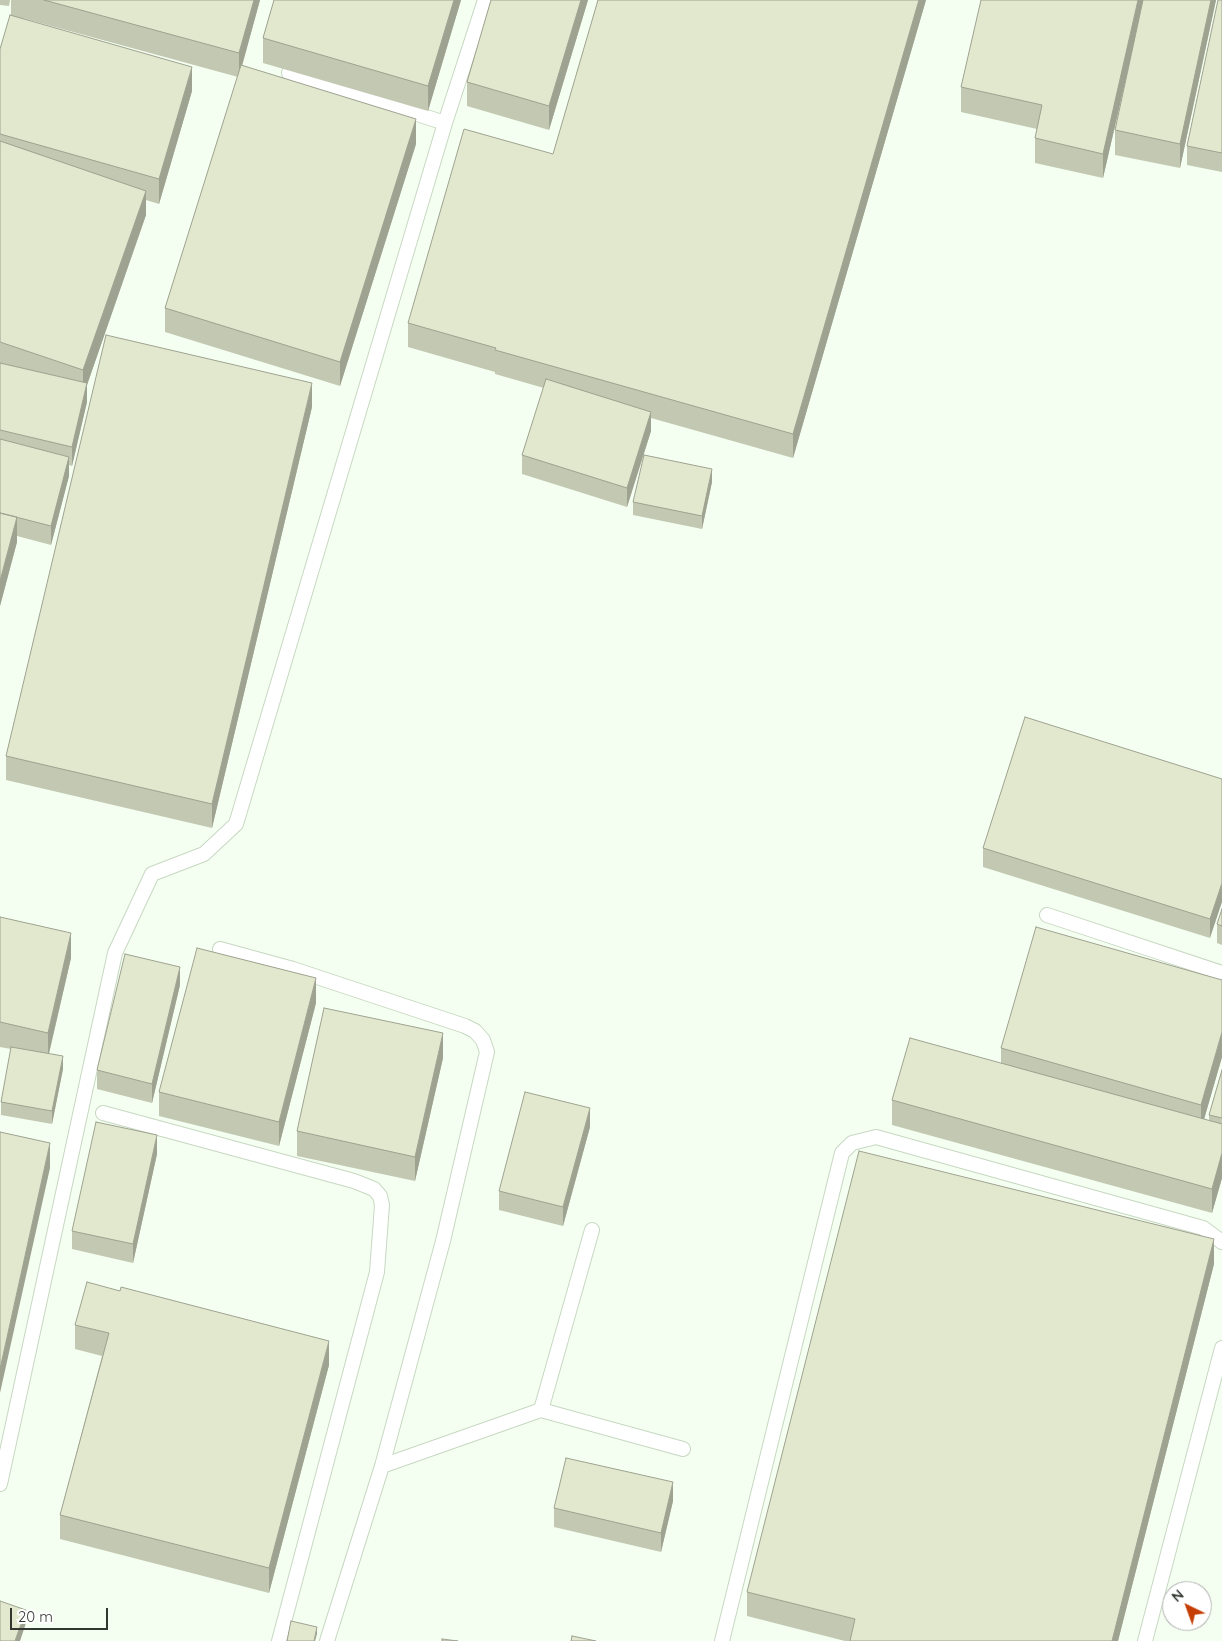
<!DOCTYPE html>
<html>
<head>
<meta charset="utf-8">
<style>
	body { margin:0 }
	#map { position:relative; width:1222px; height:1641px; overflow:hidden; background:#f5fff1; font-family:Quicksand,sans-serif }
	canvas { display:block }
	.north { position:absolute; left:1162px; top:1581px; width:50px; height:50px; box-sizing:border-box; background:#fff; border:1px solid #adafac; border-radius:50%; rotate:318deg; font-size:14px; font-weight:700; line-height:20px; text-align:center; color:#323830 }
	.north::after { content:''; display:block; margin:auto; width:18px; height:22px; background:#c53e04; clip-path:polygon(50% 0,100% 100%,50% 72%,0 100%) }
	.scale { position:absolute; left:10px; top:1608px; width:98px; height:22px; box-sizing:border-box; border:2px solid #323830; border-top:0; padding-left:6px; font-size:15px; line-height:18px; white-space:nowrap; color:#323830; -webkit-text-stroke:4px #fff; paint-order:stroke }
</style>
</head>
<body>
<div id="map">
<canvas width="1222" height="1641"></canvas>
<div class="north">N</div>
<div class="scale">20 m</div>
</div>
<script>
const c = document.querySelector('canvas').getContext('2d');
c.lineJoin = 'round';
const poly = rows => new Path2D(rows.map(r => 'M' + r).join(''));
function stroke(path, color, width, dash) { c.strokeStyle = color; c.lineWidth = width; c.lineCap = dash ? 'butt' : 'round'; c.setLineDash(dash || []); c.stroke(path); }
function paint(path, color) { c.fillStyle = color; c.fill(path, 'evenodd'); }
const lane = poly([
	[289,73,445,123],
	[1047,915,1222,973],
	[220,949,293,969,465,1026,475,1031,483,1040,487,1052,443,1241,382,1466,327,1641],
	[103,1113,354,1181,374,1189,380,1196,382,1205,377,1272,279,1641],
	[541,1410,592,1230],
	[382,1466,541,1410,683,1449],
	[0,1484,115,953,152,874,204,854,236,824,445,123,485,0],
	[722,1641,842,1153,852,1143,876,1137,1203,1228,1222,1242],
	[1145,1641,1222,1348]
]);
stroke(lane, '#c7d8c2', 16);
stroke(lane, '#fff', 14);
paint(poly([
	[0,0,10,0,9,6,0,5],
	[11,0,260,0,242,65,416,144,340,386,165,332,165,308,238,77,22,18,192,91,159,204,146,200,146,215,87,385,87,402,72,466,69,465,69,476,51,545,17,536,17,542,0,606,0,49,11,15],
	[274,0,461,0,428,111,263,63,263,38],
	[491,0,588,0,549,130,467,106,467,82],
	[926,0,793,458,651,418,651,431,627,507,522,474,522,455,544,388,495,374,495,372,408,347,408,323,553,154],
	[1216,0,1180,168,1115,155,1115,130,1133,48,1103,178,1035,163,1035,138,1037,129,961,112,961,87],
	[1222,0,1222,172,1187,165,1187,146],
	[312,407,212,828,6,780,6,756],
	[712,482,702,529,633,515,633,502],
	[1222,779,1210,938,983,867,983,848],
	[1222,909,1222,945,1217,943,1217,924],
	[0,917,71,958,49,1054,63,1069,52,1124,1,1115,1,1102,11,1049,0,1047],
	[180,985,152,1103,97,1089,97,1070],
	[316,1003,279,1146,159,1116,159,1092],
	[1001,1048,1222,1057,1204,1119,1209,1121,1209,1115,1222,1070,1222,1178,1212,1213,892,1125,892,1100,1001,1063],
	[443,1058,415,1181,297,1156,297,1131],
	[590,1127,563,1226,499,1210,499,1191],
	[157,1154,133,1263,72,1249,72,1231],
	[1214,1264,1118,1641,845,1641,747,1616,747,1592],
	[75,1325,329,1365,269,1593,60,1539,60,1515,102,1356,75,1349],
	[673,1501,661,1552,554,1527,554,1508]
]), '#c2c8b1');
paint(poly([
	[254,0,260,0,239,77,239,53],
	[454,0,461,0,428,111,428,86],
	[581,0,588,0,549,130,549,106],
	[919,0,926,0,793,458,793,434],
	[1138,0,1144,0,1103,178,1103,154],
	[1211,0,1216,0,1180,168,1180,144],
	[192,67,192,91,159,204,159,179],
	[416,119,416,144,340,386,340,362],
	[146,191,146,215,87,385,87,402,72,466,72,447,83,395,83,370],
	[312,383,312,407,212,828,212,804],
	[651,412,651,431,627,507,627,488],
	[69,457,69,476,51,545,51,526],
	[712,469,712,482,702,529,702,516],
	[17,517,17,542,0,606,0,581],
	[1222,883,1222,902,1210,938,1210,919],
	[71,933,71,958,48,1057,48,1033],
	[180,967,180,985,152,1103,152,1084],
	[316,978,316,1003,279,1146,279,1122],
	[1222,1032,1222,1057,1201,1130,1201,1105],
	[443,1033,443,1058,415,1181,415,1157],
	[63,1056,63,1069,52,1124,52,1111],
	[590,1108,590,1127,563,1226,563,1207],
	[157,1135,157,1154,133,1263,133,1244],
	[50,1143,50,1168,0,1393,0,1369],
	[1222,1153,1222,1178,1212,1213,1212,1189],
	[1214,1239,1214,1264,1118,1641,1112,1641],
	[329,1341,329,1365,269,1593,269,1568],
	[673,1482,673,1501,661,1552,661,1533],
	[26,1610,26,1623,20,1641,15,1641],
	[317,1627,317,1634,315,1641,314,1641]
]), '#9ea290');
const building = poly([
	[44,0,254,0,239,53,44,0],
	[274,0,454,0,428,86,263,38,274,0],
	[491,0,581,0,549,106,467,82,491,0],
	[598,0,919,0,793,434,495,350,496,348,408,323,464,129,553,154,598,0],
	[981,0,1138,0,1103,154,1035,138,1042,105,961,87,981,0],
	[1143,0,1211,0,1180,144,1115,130,1143,0],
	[1218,0,1222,0,1222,153,1187,146,1218,0],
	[10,15,192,67,159,179,0,134,0,49,10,15],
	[241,65,416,119,340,362,165,308,241,65],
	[0,141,146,191,83,370,0,342,0,141],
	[106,335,312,383,212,804,6,756,106,335],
	[0,363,87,383,72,447,0,430,0,363],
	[546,379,651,412,627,488,522,455,546,379],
	[0,439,69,457,51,526,0,513,0,439],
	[644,455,712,469,702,516,633,502,644,455],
	[0,513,17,517,0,581,0,513],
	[1025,717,1222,779,1222,883,1210,919,983,848,1025,717],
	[1222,909,1222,926,1217,924,1222,909],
	[0,917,71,933,48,1033,0,1022,0,917],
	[1036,927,1222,980,1222,1032,1201,1105,1001,1048,1036,927],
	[197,948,316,978,279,1122,159,1092,197,948],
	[125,954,180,967,152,1084,97,1070,125,954],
	[324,1008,443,1033,415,1157,297,1131,324,1008],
	[910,1038,1222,1124,1222,1153,1212,1189,892,1100,910,1038],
	[11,1047,63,1056,52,1111,1,1102,11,1047],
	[1222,1070,1222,1118,1209,1115,1222,1070],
	[525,1092,590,1108,563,1207,499,1191,525,1092],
	[96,1122,157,1135,133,1244,72,1231,96,1122],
	[0,1132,50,1143,0,1369,0,1132],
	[859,1151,1214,1239,1112,1641,850,1641,855,1619,747,1592,859,1151],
	[87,1282,120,1291,121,1287,329,1341,269,1568,60,1515,109,1333,75,1325,87,1282],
	[566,1458,673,1482,661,1533,554,1508,566,1458],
	[0,1601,26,1610,15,1641,0,1641,0,1601],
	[291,1621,317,1627,314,1641,287,1641,291,1621],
	[572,1636,596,1641,571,1641,572,1636],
	[442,1639,458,1641,442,1641,442,1639]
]);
paint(building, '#e2e8ce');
stroke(building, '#9ea290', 1);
</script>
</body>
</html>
